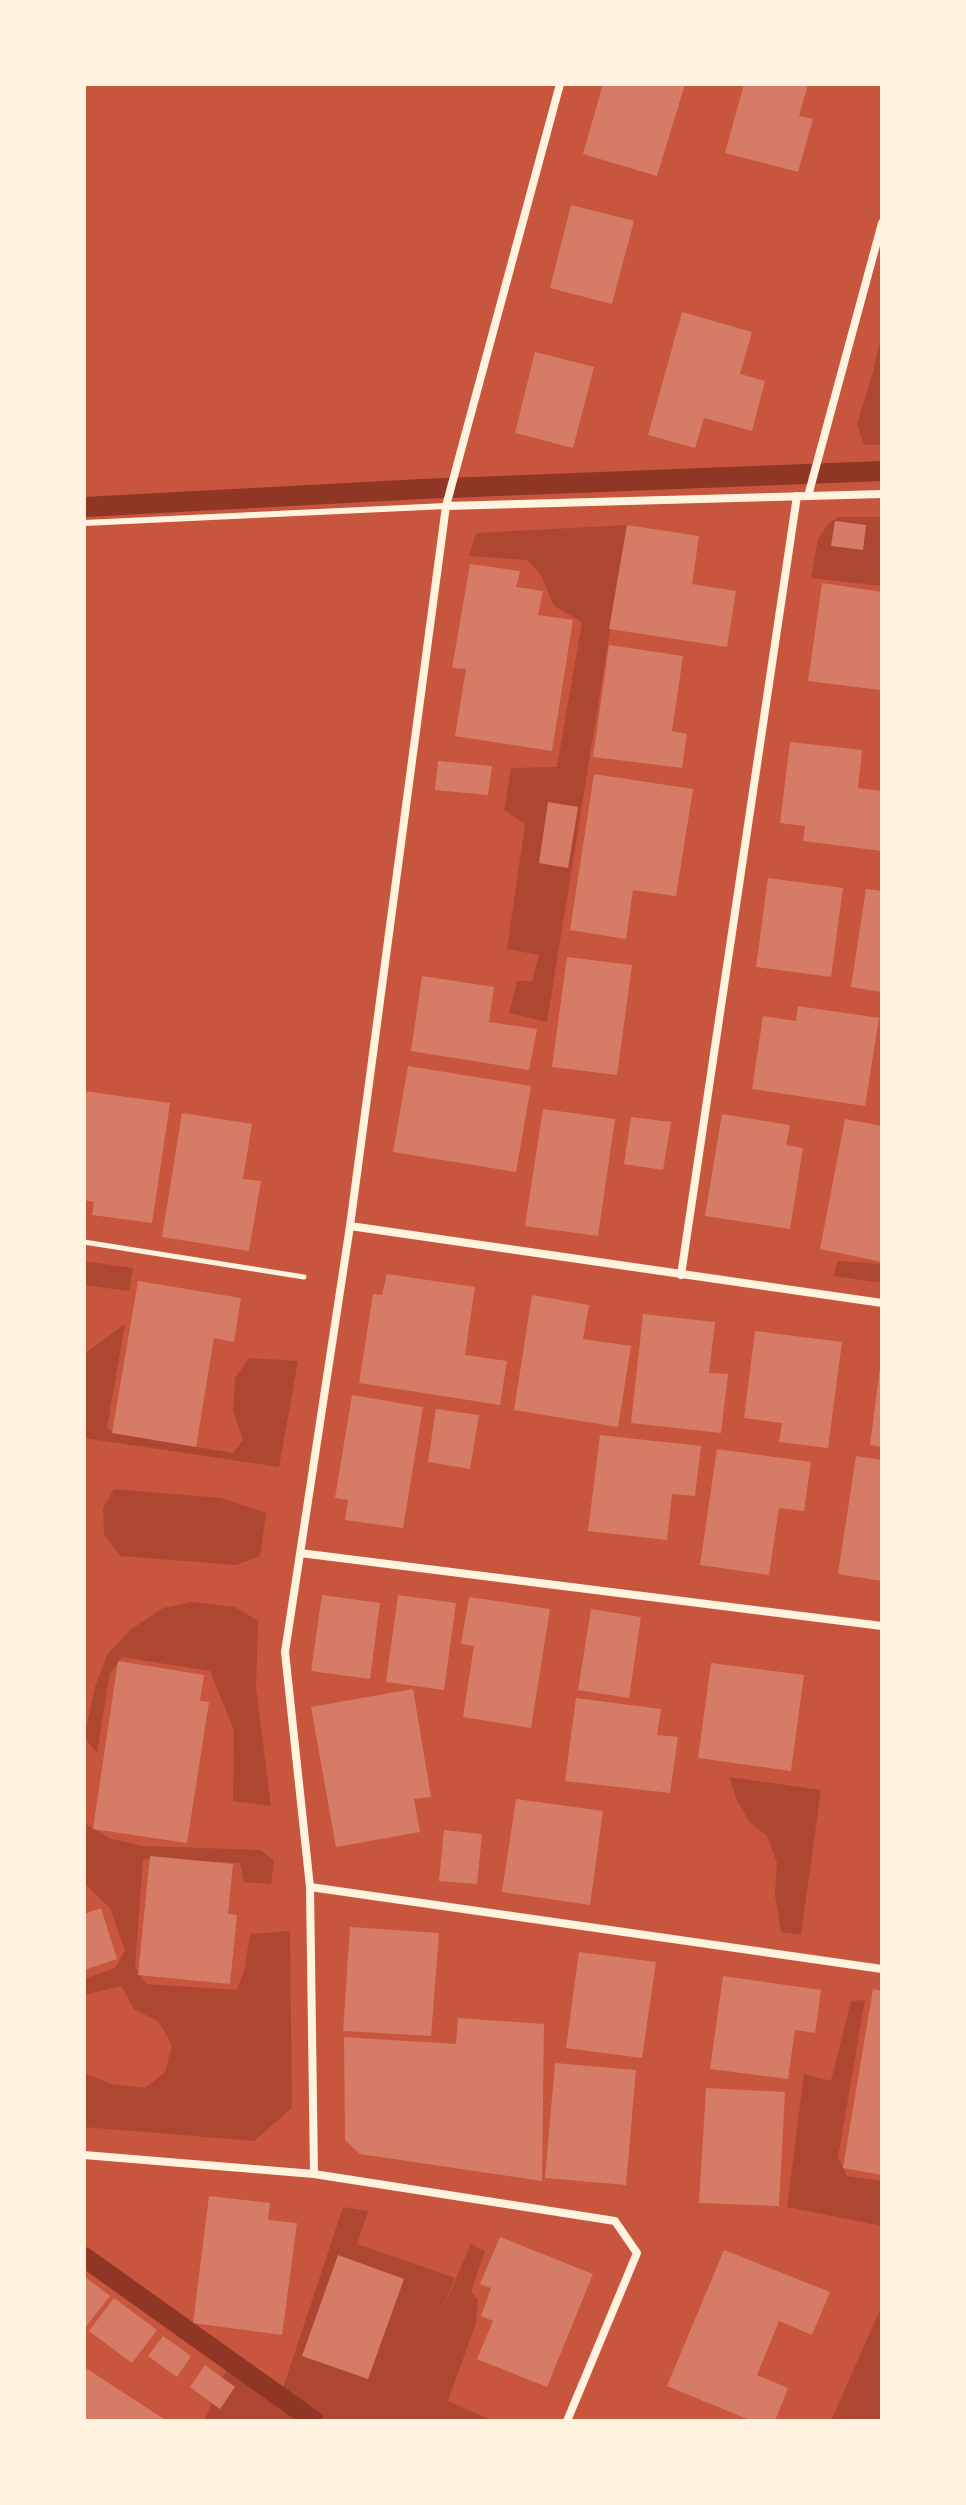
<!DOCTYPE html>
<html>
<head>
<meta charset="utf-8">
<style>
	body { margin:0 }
	#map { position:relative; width:966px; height:2505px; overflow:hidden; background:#c8553d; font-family:Figtree,sans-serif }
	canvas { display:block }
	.frame { position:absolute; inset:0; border:86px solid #fff3e0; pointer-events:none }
</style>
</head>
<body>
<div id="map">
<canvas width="966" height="2505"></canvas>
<div class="frame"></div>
</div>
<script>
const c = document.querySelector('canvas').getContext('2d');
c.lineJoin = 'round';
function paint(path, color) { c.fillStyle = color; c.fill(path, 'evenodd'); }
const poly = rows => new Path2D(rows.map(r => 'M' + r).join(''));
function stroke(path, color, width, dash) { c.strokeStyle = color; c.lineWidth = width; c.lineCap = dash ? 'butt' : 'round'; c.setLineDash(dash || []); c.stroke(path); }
paint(poly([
	[882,332,882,445,864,445,857,424,873,372],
	[839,517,882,517,882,586,811,578,818,539,829,523],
	[627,525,547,1022,509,1013,517,981,532,981,539,955,507,949,525,824,504,810,511,768,557,767,582,622,554,606,541,575,527,560,469,556,476,533],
	[84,1261,133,1268,129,1291,84,1285],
	[838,1261,882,1264,882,1283,833,1276],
	[125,1324,107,1428,113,1433,233,1453,243,1440,233,1411,235,1378,249,1358,298,1361,279,1467,84,1438,84,1354],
	[114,1489,221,1498,266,1513,260,1556,236,1565,120,1556,104,1534,103,1508],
	[192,1602,235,1607,258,1621,256,1687,271,1806,233,1801,234,1730,210,1671,122,1657,110,1673,97,1753,84,1737,95,1687,107,1655,130,1630,163,1608],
	[729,1777,821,1790,801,1935,781,1932,775,1896,777,1863,767,1836,749,1822,737,1800],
	[84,1823,111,1839,143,1846,261,1850,274,1861,271,1884,244,1882,240,1863,143,1859,135,1967,146,1984,237,1990,244,1971,250,1934,290,1931,292,2108,254,2141,84,2127,84,2073,111,2084,145,2088,165,2072,172,2045,159,2022,134,2009,121,1986,84,1995,84,1979,115,1968,125,1950,110,1908,84,1883],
	[865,2000,838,2157,847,2176,882,2181,882,2226,787,2207,804,2074,831,2081,851,2001],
	[343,2207,368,2211,357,2244,455,2278,433,2331,471,2244,485,2251,471,2292,478,2300,476,2323,448,2401,493,2421,329,2421,283,2388],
	[882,2305,882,2421,831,2421],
	[227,2368,301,2421,204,2421]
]), '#ae4732');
stroke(poly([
	[84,507,422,489,882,471],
	[84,2257,314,2421]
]), '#8f3625', 20);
paint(poly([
	[603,84,685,84,657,176,583,154],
	[744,84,808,84,799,116,813,119,798,172,725,153],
	[571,205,634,221,612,304,550,288],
	[682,312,752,332,740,374,765,381,752,431,704,418,695,448,648,435],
	[535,352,594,367,573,448,515,433],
	[835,521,866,525,863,550,831,546],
	[627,525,699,536,692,584,736,591,727,647,609,629],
	[470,564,520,571,516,587,543,591,538,615,573,620,552,751,455,736,466,669,452,668],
	[822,583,882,592,880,690,808,681],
	[609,645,683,656,672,731,687,734,682,768,593,757],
	[790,742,862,750,858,788,882,791,882,851,803,841,805,826,780,823],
	[438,761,492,766,488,795,435,790],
	[594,774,693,789,676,896,633,890,626,939,570,930],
	[548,802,578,807,568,868,539,863],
	[768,878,843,888,831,977,756,967],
	[866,889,882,891,882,992,851,987],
	[567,957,632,965,617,1075,552,1067],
	[422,976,494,987,489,1022,537,1029,529,1070,411,1051],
	[798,1006,879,1018,865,1106,752,1089,763,1016,796,1021],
	[408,1066,531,1086,516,1172,393,1152],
	[84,1091,170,1103,152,1223,92,1215,94,1202,84,1200],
	[543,1109,615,1119,598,1236,525,1226],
	[182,1113,252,1124,243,1179,261,1181,249,1251,162,1237],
	[722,1114,790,1125,786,1145,803,1148,790,1229,705,1216],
	[631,1117,671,1122,663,1170,624,1164],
	[845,1119,882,1126,882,1262,820,1249],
	[387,1274,475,1287,465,1355,507,1361,500,1405,359,1383,373,1294,382,1295],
	[138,1281,241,1298,234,1342,214,1338,196,1447,112,1433],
	[532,1295,589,1305,583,1339,631,1346,618,1427,514,1410],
	[643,1314,715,1322,709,1373,728,1374,721,1433,631,1423],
	[755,1331,842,1342,828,1448,779,1442,782,1423,744,1418],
	[880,1368,882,1368,882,1447,870,1445],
	[352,1395,423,1407,403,1528,345,1520,348,1500,335,1498],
	[436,1409,479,1415,470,1469,428,1462],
	[600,1435,701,1446,695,1496,672,1494,667,1540,588,1531],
	[717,1449,811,1462,804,1511,779,1508,769,1575,700,1565],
	[856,1456,882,1460,882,1581,838,1574],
	[322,1595,380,1603,370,1679,311,1671],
	[398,1595,456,1603,444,1690,386,1682],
	[469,1597,550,1609,531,1728,463,1717,474,1646,461,1644],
	[591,1609,641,1617,629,1698,578,1690],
	[118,1661,204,1675,200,1701,209,1702,187,1843,93,1829],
	[711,1663,804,1675,791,1771,698,1758],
	[413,1689,431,1797,414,1799,420,1832,336,1847,311,1707],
	[576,1698,661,1709,657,1735,678,1737,670,1793,565,1781],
	[516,1799,603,1811,590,1905,502,1892],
	[444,1830,482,1834,477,1884,439,1881],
	[150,1856,233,1864,228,1914,237,1915,230,1984,138,1975],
	[101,1908,117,1959,84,1970,84,1914],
	[350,1927,439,1933,431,2036,343,2031],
	[579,1952,656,1962,642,2058,566,2048],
	[723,1976,821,1990,815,2033,795,2030,788,2079,710,2069],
	[873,1989,882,1991,882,2175,843,2168],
	[458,2018,544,2024,542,2181,360,2154,345,2140,344,2037,456,2044],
	[555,2063,636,2070,626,2185,545,2178],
	[706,2088,785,2092,779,2206,699,2203],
	[209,2196,270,2203,268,2220,297,2223,282,2335,193,2323],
	[500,2237,593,2274,547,2387,477,2359,493,2321,481,2316,491,2288,480,2284],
	[724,2250,830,2292,812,2335,779,2321,757,2375,788,2388,775,2421,752,2421,667,2386],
	[338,2255,404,2279,368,2379,302,2356],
	[84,2276,110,2296,84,2329],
	[114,2298,157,2330,132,2363,89,2331],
	[163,2336,191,2356,177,2377,148,2356],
	[205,2365,235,2387,220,2409,190,2387],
	[84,2367,167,2421,84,2421]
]), '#d67c66');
stroke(poly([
	[84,1242,304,1277]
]), '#fff3e0', 5);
stroke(poly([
	[84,523,446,506]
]), '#fff3e0', 6);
stroke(poly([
	[808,496,882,223],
	[446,506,882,494],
	[350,1226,882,1303],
	[681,1275,797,496],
	[300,1553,882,1626],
	[310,1887,882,1969],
	[84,2155,314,2174,615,2221,637,2253,567,2421],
	[314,2174,310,1887,285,1652,350,1226,446,506,560,84]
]), '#fff3e0', 8);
</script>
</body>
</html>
